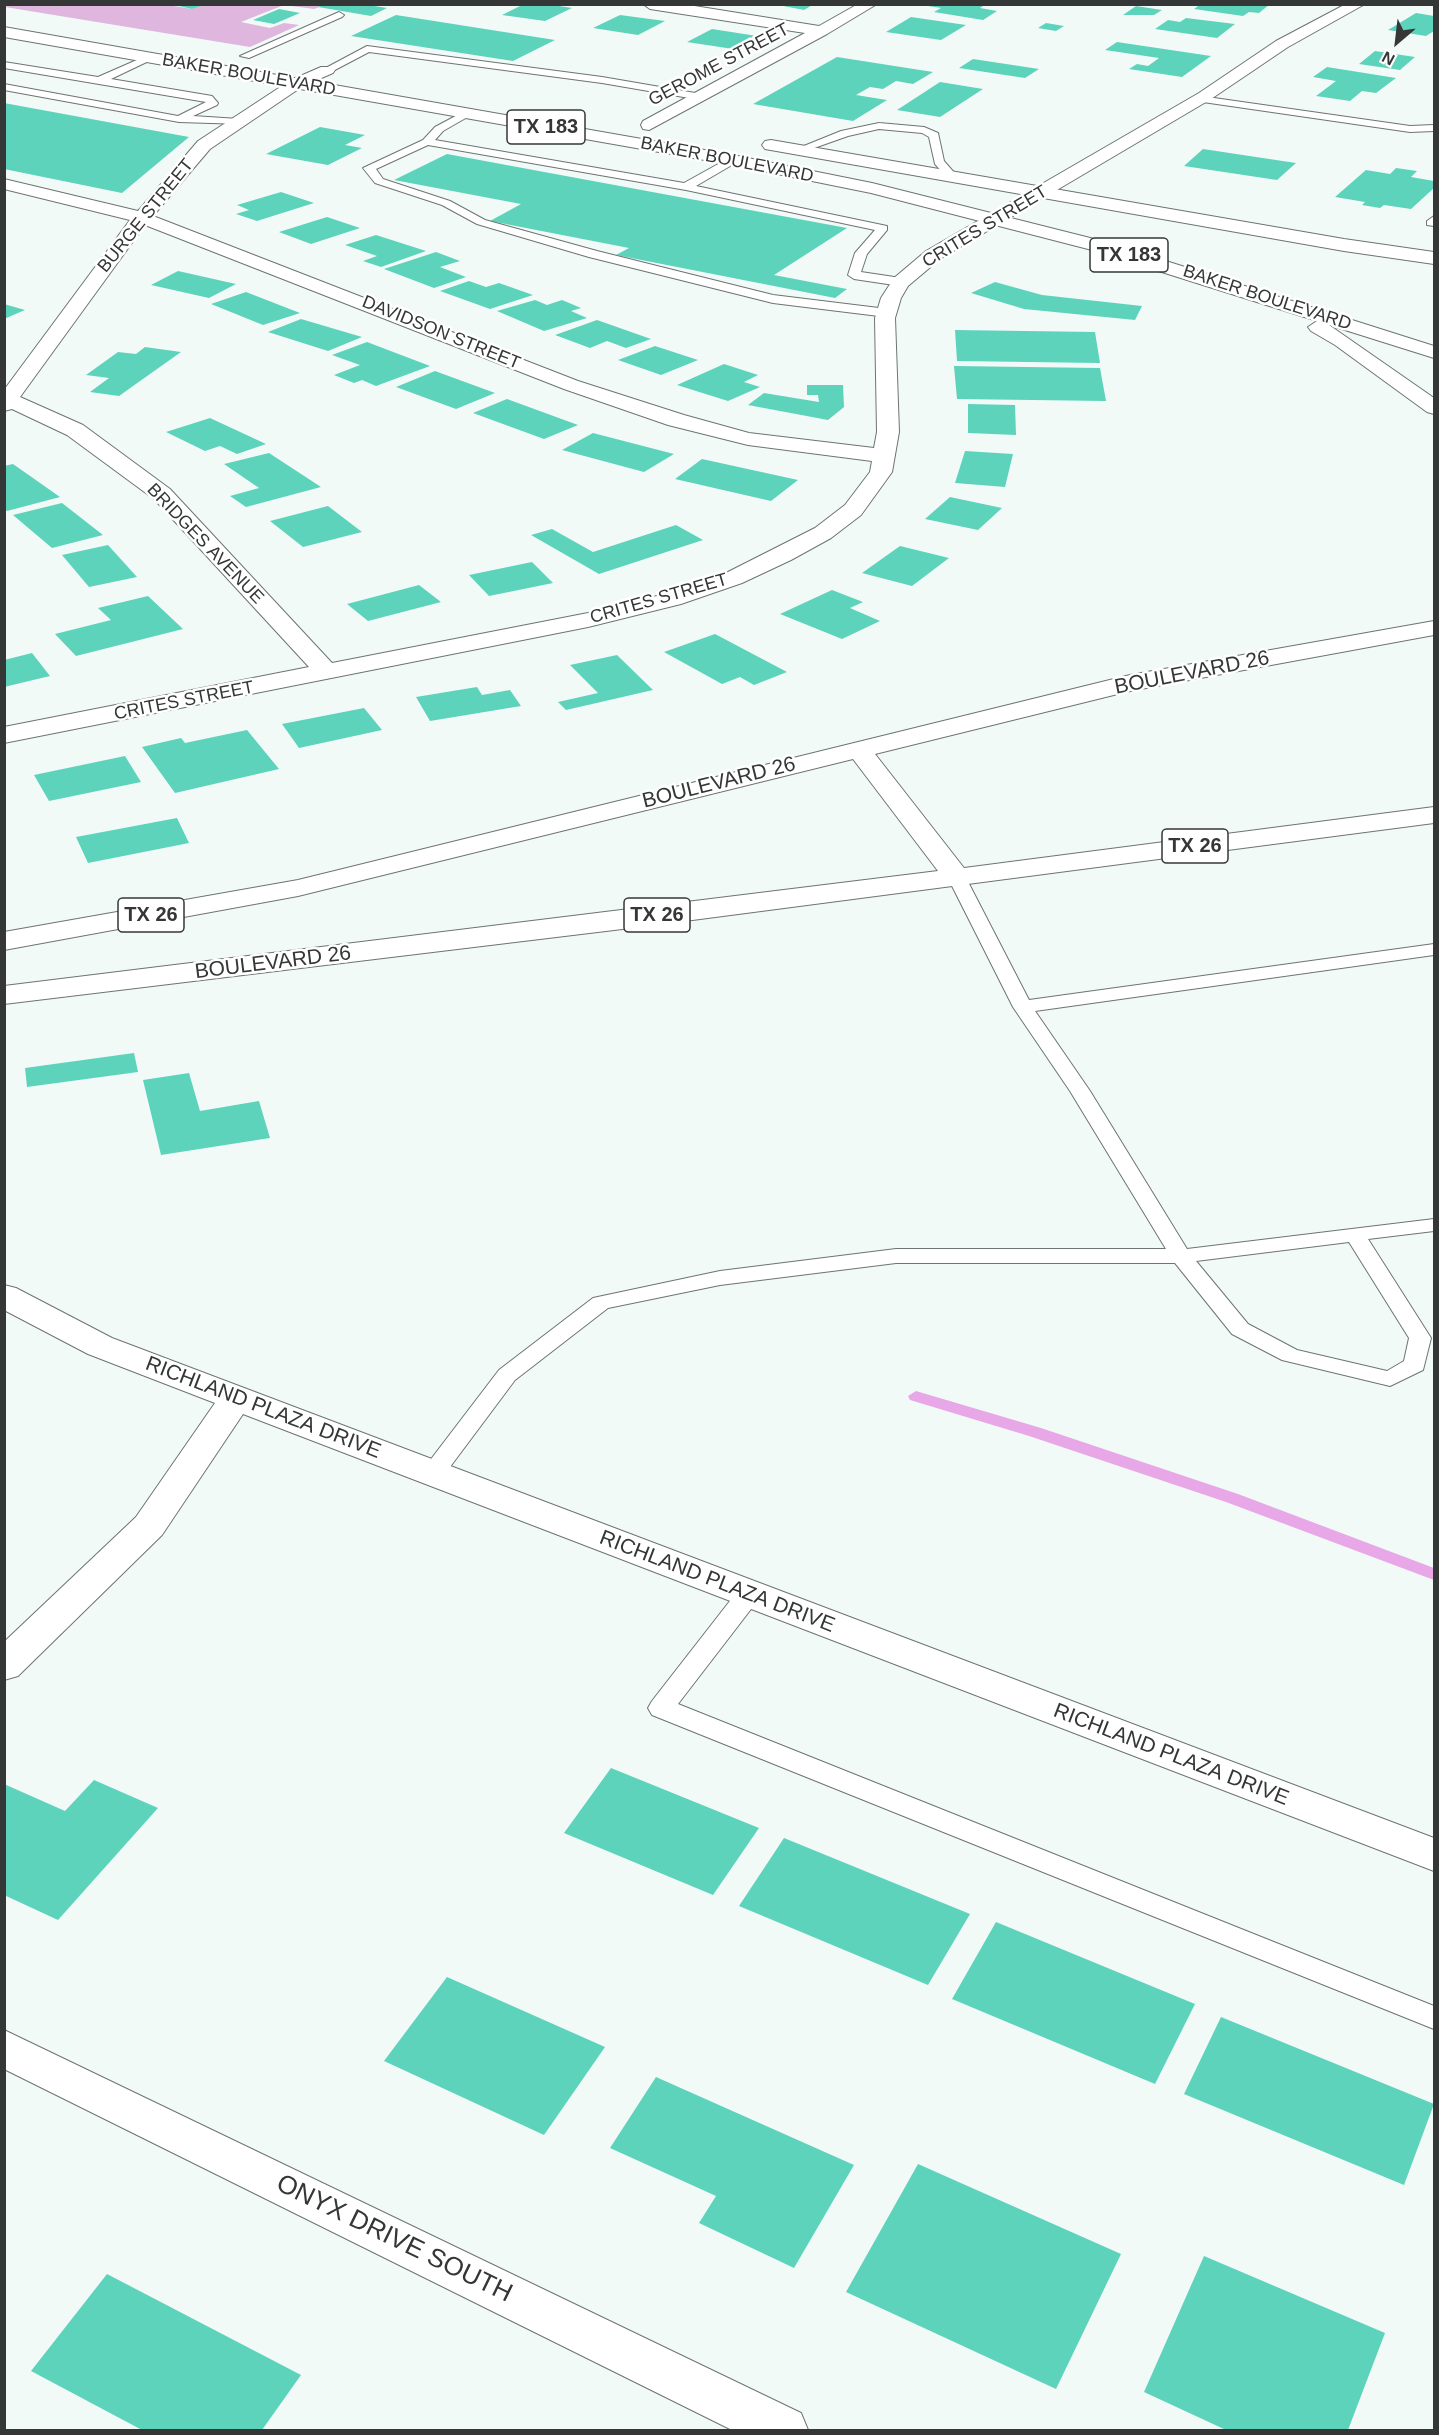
<!DOCTYPE html>
<html>
<head>
<meta charset="utf-8">
<style>
	body { margin:0 }
	#map { position:relative; width:1439px; height:2435px; overflow:hidden; background:#f2faf8; font-family:Arial,sans-serif }
	canvas { display:block }
	.frame { position:absolute; inset:0; border:6px solid #343736; pointer-events:none }
	.north { position:absolute; left:1367px; top:12px; width:60px; height:60px; -webkit-text-stroke:4px #fff; paint-order:stroke; rotate:208deg; font-size:16px; font-weight:700; line-height:24px; text-align:center; color:#343736 }
	.north::after { content:''; display:block; margin:auto; width:21px; height:27px; background:#343736; clip-path:polygon(50% 0,100% 100%,50% 72%,0 100%) }
</style>
</head>
<body>
<div id="map">
<canvas width="1439" height="2435"></canvas>
<div class="frame"></div>
<div class="north">N</div>
</div>
<script>
const c = document.querySelector('canvas').getContext('2d');
c.lineJoin = 'round';
function paint(path, color) { c.fillStyle = color; c.fill(path, 'evenodd'); }
const poly = rows => new Path2D(rows.map(r => 'M' + r).join(''));
function stroke(path, color, width, dash) { c.strokeStyle = color; c.lineWidth = width; c.lineCap = dash ? 'butt' : 'round'; c.setLineDash(dash || []); c.stroke(path); }
function write(font, color, halo, rows, align = 'center') {
  c.font = font + ' Arial,sans-serif'; c.lineWidth = 5; c.setLineDash([]); c.textBaseline = 'middle'; c.strokeStyle = halo; c.fillStyle = color; for (const [text, x, y, turn = 0] of rows) {
    c.save(); c.translate(x, y); c.rotate((+turn || 0) * Math.PI / 180); c.textAlign = isNaN(turn) ? turn : align; if (halo) c.strokeText(text, 0, 0); c.fillText(text, 0, 0); c.restore();
  }
}
paint(poly([
	[162,4,192,9,204,4,325,5,314,9,284,5,241,22,270,28,284,23,299,25,250,47,5,7,4,5]
]), '#deb6de');
paint(poly([
	[916,1391,1041,1428,1238,1494,1434,1568,1434,1580,1226,1502,1029,1436,910,1400,908,1396,916,1391]
]), '#e8a8e8');
paint(poly([
	[170,4,203,4,203,5,192,9],
	[325,4,362,4,387,8,371,16,318,7],
	[524,4,546,4,572,8,545,21,502,15],
	[773,4,814,4,804,10],
	[931,4,986,4,980,8,997,11,983,20,934,12,941,8,928,6],
	[1201,4,1270,4,1259,13,1249,12,1243,16,1194,9],
	[1136,6,1162,10,1154,15,1123,15],
	[279,9,300,13,274,24,253,20],
	[1416,13,1434,16,1434,31,1426,36,1388,30],
	[396,15,555,40,513,61,351,36],
	[620,15,665,21,638,35,593,28],
	[911,17,966,25,941,40,886,32],
	[1186,18,1235,24,1217,38,1155,29,1168,20,1180,22],
	[1046,23,1064,26,1056,31,1038,28],
	[712,29,757,36,733,49,687,42],
	[1117,42,1211,56,1182,77,1129,69,1137,64,1148,66,1159,58,1105,50],
	[1375,51,1415,57,1400,70,1359,64],
	[837,57,933,72,913,84,896,81,883,89,870,87,856,95,887,100,853,121,753,104],
	[973,59,1039,69,1025,78,959,68],
	[1327,67,1396,78,1376,93,1362,91,1350,101,1316,96,1336,81,1313,77],
	[940,82,983,89,940,117,897,110],
	[4,103,189,137,122,193,4,169],
	[320,127,365,135,345,145,362,148,328,165,266,154],
	[1203,149,1296,163,1277,180,1184,166],
	[447,154,847,228,774,275,847,289,835,298,616,255,629,248,490,221,521,204,394,180],
	[1396,168,1417,171,1411,177,1434,181,1434,188,1411,209,1384,205,1380,208,1362,205,1365,202,1335,197,1366,170,1390,174],
	[281,192,314,203,257,221,236,214,249,210,237,205],
	[327,217,360,228,311,244,279,232],
	[376,235,426,251,381,267,363,261,377,256,345,245],
	[436,252,460,261,440,267,466,277,434,288,384,269],
	[178,271,236,284,209,298,151,285],
	[469,281,486,287,499,283,533,295,490,309,440,291],
	[995,282,1042,295,1142,306,1135,320,1024,309,971,293],
	[246,292,300,313,263,325,211,304],
	[535,300,547,305,562,300,581,308,571,311,587,318,544,331,497,311],
	[4,304,25,310,4,319],
	[301,319,362,337,328,351,268,332],
	[597,320,651,339,626,348,607,341,590,348,555,335],
	[955,330,1095,332,1100,363,957,361],
	[367,342,430,366,376,386,362,380,354,383,334,375,360,365,332,355],
	[655,346,698,360,661,375,618,360],
	[145,347,181,352,119,396,90,392,109,378,86,375,118,352,136,354],
	[724,364,758,375,744,382,760,387,728,401,677,385],
	[954,366,1100,368,1106,401,957,399],
	[435,371,495,393,456,409,396,387],
	[807,385,843,385,844,407,828,420,748,405,764,393,819,402,818,395,807,395],
	[507,399,578,425,544,439,473,413],
	[968,404,1015,405,1016,435,968,433],
	[210,418,266,444,237,454,220,446,205,451,166,432],
	[593,433,674,454,644,472,562,450],
	[965,451,1013,454,1005,487,955,483],
	[269,453,321,487,246,507,230,496,259,488,224,464],
	[702,459,798,480,771,501,675,479],
	[13,464,60,497,7,511,4,509,4,466],
	[950,497,1002,508,978,530,925,519],
	[62,503,103,535,52,548,13,515],
	[328,506,362,532,303,547,270,521],
	[676,525,703,540,599,574,531,535,552,529,593,552],
	[108,545,137,577,89,587,62,555],
	[900,546,949,558,912,586,862,573],
	[532,562,553,583,489,596,469,575],
	[419,585,441,602,368,621,347,604],
	[832,590,863,602,850,608,880,621,842,639,780,614],
	[148,596,183,629,76,656,55,634,111,620,98,608],
	[715,634,787,672,754,685,740,677,722,684,664,652],
	[32,653,50,676,4,687,4,660],
	[617,655,653,690,566,710,558,702,598,693,570,665],
	[477,687,482,695,510,690,521,706,430,721,416,697],
	[364,708,382,730,299,748,282,724],
	[247,730,279,769,175,793,142,747,181,738,185,743],
	[125,756,141,782,49,801,34,775],
	[177,818,189,843,88,863,76,837],
	[134,1053,138,1072,27,1087,25,1068],
	[189,1073,200,1111,259,1101,270,1138,161,1155,143,1080],
	[611,1768,759,1828,713,1895,564,1833],
	[94,1780,158,1808,58,1920,4,1895,4,1784,65,1811],
	[784,1838,970,1914,928,1985,739,1906],
	[996,1922,1195,2004,1155,2084,952,1999],
	[447,1977,605,2047,544,2135,384,2061],
	[1221,2017,1434,2104,1404,2185,1184,2094],
	[656,2077,854,2165,794,2268,699,2223,716,2196,610,2148],
	[918,2164,1121,2254,1056,2389,846,2292],
	[1204,2256,1385,2333,1348,2430,1226,2430,1144,2392],
	[107,2274,301,2375,262,2430,142,2430,31,2371]
]), '#5dd3bc');
const service = poly([
	[339,12,344,15,342,17,249,58,240,56,339,12],
	[367,46,602,77,701,94,706,97,701,100,602,83,369,52,331,72,322,70,367,46],
	[146,56,155,58,111,79,212,96,218,103,217,105,193,116,239,119,244,122,243,124,179,122,4,90,4,84,178,116,206,102,4,68,4,62,98,77,146,56],
	[1200,96,1410,126,1434,125,1434,131,1410,132,1196,101,1195,99,1200,96],
	[467,110,472,113,471,115,443,131,435,140,684,183,729,158,737,158,737,162,696,186,887,226,887,230,867,254,861,272,901,278,907,282,901,286,854,279,848,275,855,253,875,230,686,190,428,145,376,169,383,179,450,201,485,220,597,251,773,295,887,309,893,313,887,317,773,303,589,257,477,224,442,205,375,183,363,168,423,140,435,127,467,110],
	[879,123,924,127,938,133,944,161,958,177,956,179,948,179,935,164,929,137,922,133,879,129,848,136,800,153,794,150,841,131,879,123],
	[1434,216,1434,226,1427,225,1427,221,1434,216],
	[956,871,965,876,1029,1000,1434,944,1434,955,1035,1011,1090,1091,1187,1249,1434,1219,1434,1231,1368,1239,1431,1338,1423,1370,1390,1386,1282,1360,1232,1334,1175,1263,896,1263,720,1285,608,1308,515,1380,441,1479,433,1481,425,1479,421,1473,425,1467,499,1370,593,1298,720,1271,896,1249,1166,1249,1070,1091,1013,1007,947,876,956,871],
	[1349,1242,1409,1338,1404,1361,1387,1371,1297,1350,1248,1324,1196,1261,1349,1242],
	[749,1585,758,1588,761,1594,758,1600,678,1704,1434,2006,1434,2029,652,1715,648,1708,652,1701,740,1588,749,1585]
]);
const minor = poly([
	[643,4,682,4,819,26,858,4,877,4,827,34,649,130,643,129,641,125,643,121,805,33,650,9,643,4],
	[1346,4,1365,4,1288,47,1211,99,940,259,908,286,901,298,895,318,899,432,892,472,861,515,831,538,791,560,742,583,681,604,588,627,4,743,4,727,309,667,154,499,67,435,12,409,4,411,4,390,130,220,4,189,4,179,138,211,198,141,291,80,321,67,333,67,335,70,333,73,303,86,210,149,153,216,578,381,684,415,749,433,874,448,877,432,875,318,881,298,894,278,926,251,1199,93,1276,41,1346,4],
	[145,225,564,389,668,425,748,445,872,461,870,472,845,505,815,528,726,573,665,594,588,613,332,663,170,489,83,425,20,397,145,225],
	[4,1285,16,1288,112,1338,1434,1838,1434,1871,243,1414,162,1535,18,1676,4,1680,4,1642,136,1517,215,1403,88,1354,4,1310,4,1285],
	[4,2030,801,2413,808,2430,732,2430,4,2069,4,2030]
]);
const primary = poly([
	[4,27,733,155,872,183,1106,242,1434,346,1434,358,1329,325,1434,398,1434,414,1427,412,1335,345,1311,331,1308,327,1317,321,1092,250,871,193,733,165,4,37,4,27],
	[771,140,1344,239,1434,252,1434,264,1344,251,765,149,762,145,765,141,771,140],
	[1434,621,1434,635,1130,691,875,754,964,868,1434,807,1434,823,639,927,4,1004,4,986,938,871,853,759,298,896,4,950,4,932,298,880,1130,675,1434,621]
]);
stroke(service, '#6d7472', 2);
stroke(minor, '#6d7472', 2);
stroke(primary, '#6d7472', 2);
paint(service, '#fff');
paint(minor, '#fff');
paint(primary, '#fff');
write('18px', '#343736', '#fff', [
	["GEROME STREET",719,65,-28],
	["BAKER BOULEVARD",249,75,10],
	["BAKER BOULEVARD",727,160,11],
	["BURGE STREET",146,216,-51],
	["CRITES STREET",985,227,-31],
	["BAKER BOULEVARD",1267,298,18],
	["DAVIDSON STREET",441,333,22],
	["BRIDGES AVENUE",205,544,46],
	["CRITES STREET",659,599,-16],
	["CRITES STREET",184,701,-11]
]);
for (const [x, y, w] of [
	[546,127,78],
	[1129,255,78],
	[1195,846,66],
	[151,915,66],
	[657,915,66]
]) { const box = new Path2D(); box.roundRect(x - w / 2, y - 17, w, 34, 4.5); c.fillStyle = '#fff'; c.fill(box); stroke(box, '#343736', 1.5); }
write('bold 20px', '#343736', null, [
	["TX 183",546,127],
	["TX 183",1129,255],
	["TX 26",1195,846],
	["TX 26",151,915],
	["TX 26",657,915]
]);
write('21px', '#343736', '#fff', [
	["BOULEVARD 26",1192,673,-11],
	["BOULEVARD 26",719,783,-14],
	["BOULEVARD 26",273,963,-7],
	["RICHLAND PLAZA DRIVE",263,1408,21],
	["RICHLAND PLAZA DRIVE",717,1582,21],
	["RICHLAND PLAZA DRIVE",1171,1755,21]
]);
write('26px', '#343736', '#fff', [
	["ONYX DRIVE SOUTH",394,2239,26]
]);
</script>
</body>
</html>
